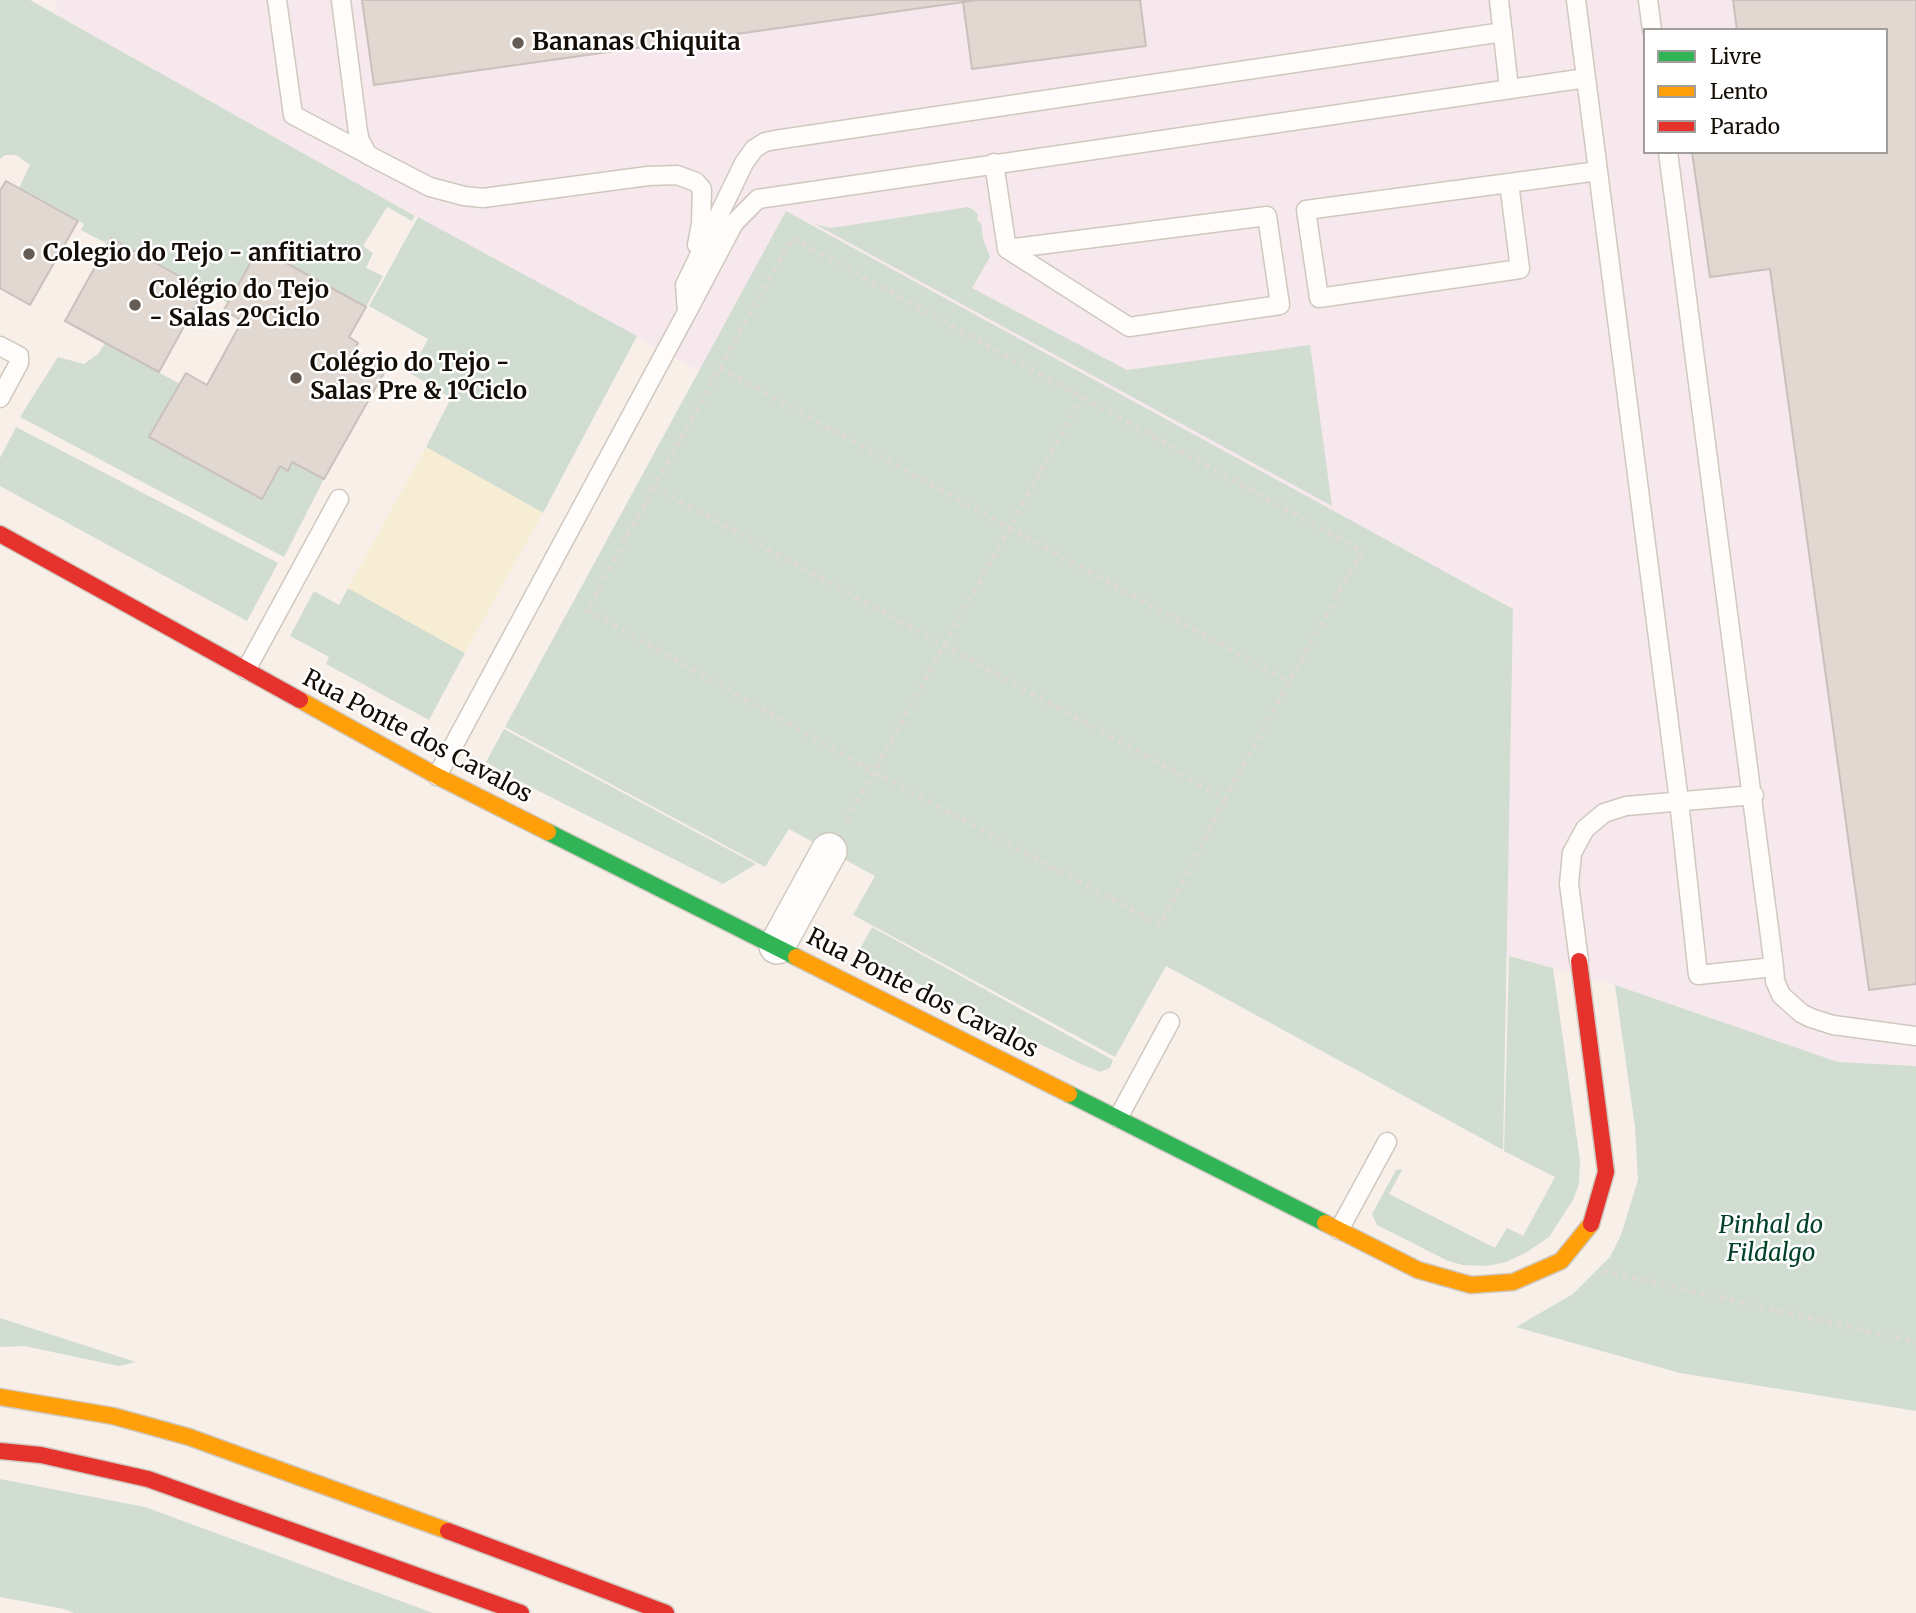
<!DOCTYPE html>
<html>
<head>
<meta charset="utf-8">
<style>
	body { margin:0 }
	#map { position:relative; width:1916px; height:1613px; overflow:hidden; background:#f8f0e8; font-family:Merriweather,serif }
	canvas { display:block }
	.legend { position:absolute; left:1643px; top:28px; width:245px; height:126px; box-sizing:border-box; background:#fff; border:2px solid #a19e9b; margin:0; padding:9px 12px; list-style:none; font-size:21px; color:#140d05 }
	.legend li { display:flex; align-items:center; gap:14px; height:35px }
	.legend b { width:35px; border:2px solid #a19e9b }
</style>
</head>
<body>
<div id="map">
<canvas width="1916" height="1613"></canvas>
<ul class="legend">
<li><b style="height:9px;background:#30b455"></b>Livre</li>
<li><b style="height:9px;background:#ff9f0a"></b>Lento</li>
<li><b style="height:9px;background:#e5322d"></b>Parado</li>
</ul>
</div>
<script>
const c = document.querySelector('canvas').getContext('2d');
c.lineJoin = 'round';
function paint(path, color) { c.fillStyle = color; c.fill(path, 'evenodd'); }
const poly = rows => new Path2D(rows.map(r => 'M' + r).join(''));
function stroke(path, color, width, dash) { c.strokeStyle = color; c.lineWidth = width; c.lineCap = dash ? 'butt' : 'round'; c.setLineDash(dash || []); c.stroke(path); }
function write(font, color, halo, rows, align = 'center') {
  c.font = font + ' Merriweather,serif'; c.lineWidth = 5; c.setLineDash([]); c.textBaseline = 'middle'; c.strokeStyle = halo; c.fillStyle = color; for (const [text, x, y, turn = 0] of rows) {
    c.save(); c.translate(x, y); c.rotate((+turn || 0) * Math.PI / 180); c.textAlign = isNaN(turn) ? turn : align; if (halo) c.strokeText(text, 0, 0); c.fillText(text, 0, 0); c.restore();
  }
}
paint(poly([
	[58,0,1916,0,1916,1066,1838,1062,1615,985,1506,955,1513,609,787,211,699,371,381,197,54,13],
	[1645,30,1886,30,1886,152,1645,152]
]), '#f7e8ed');
paint(poly([
	[0,0,30,0,415,216,412,221,387,207,363,246,373,253,366,268,383,276,366,307,259,248,228,303,110,237,106,243,81,230,84,224,19,188,30,165,16,155,5,155,0,159],
	[968,207,974,210,978,215,977,221,981,223,983,239,990,257,972,288,1127,370,1310,345,1332,506,815,224,831,228],
	[786,211,1513,609,1503,1150,1166,966,1115,1057,853,915,875,876,789,829,765,867,505,727],
	[418,217,637,336,543,513,426,447,451,398,410,373,428,339,369,306],
	[105,343,180,384,149,437,261,498,280,466,292,462,324,479,284,557,20,417,58,357,84,364,98,354],
	[16,427,278,563,247,621,0,486,0,458],
	[348,588,465,653,429,720,326,664,329,657,290,636,314,591,339,605],
	[504,729,707,838,756,864,723,884,521,782,486,762],
	[872,927,1113,1060,1110,1068,1100,1072,1081,1064,951,1001,858,952],
	[1509,956,1553,968,1580,1161,1579,1184,1573,1200,1549,1237,1527,1252,1506,1262,1487,1266,1462,1265,1446,1260,1377,1225,1372,1214,1396,1170,1401,1169,1402,1170,1389,1194,1495,1248,1507,1228,1523,1236,1555,1177,1504,1151],
	[1615,985,1838,1062,1916,1066,1916,1411,1680,1373,1516,1327,1573,1294,1610,1257,1621,1235,1638,1180,1635,1127],
	[0,1318,136,1362,119,1366,24,1346,0,1347],
	[0,1479,145,1507,433,1613,74,1613,64,1609,0,1597]
]), '#d0ddd0');
paint(poly([
	[426,447,543,513,465,653,348,588]
]), '#f6edd4');
const building = poly([
	[362,0,978,0,374,85,362,0],
	[978,0,1140,0,1146,46,972,69,963,2,978,0],
	[1733,0,1916,0,1916,984,1869,990,1770,269,1710,277,1692,152,1886,152,1886,30,1737,30,1733,0],
	[6,181,78,221,30,305,0,288,0,191,6,181],
	[111,238,204,290,159,372,65,321,111,238],
	[259,248,366,307,349,337,358,343,353,353,385,371,324,479,292,462,288,471,280,466,262,499,149,437,186,373,207,385,242,321,224,310,259,248]
]);
paint(building, '#e1d8d1');
stroke(building, '#cbc1bc', 2);
const lane = poly([
	[277,0,293,115,367,154],
	[341,0,358,132,360,141,368,155,430,187,464,196,483,198,648,176,677,175,696,182,702,189,701,223,697,245],
	[1499,0,1509,88],
	[1576,0,1679,801,1698,975,1774,967,1668,152],
	[1648,0,1652,30],
	[994,163,1007,249,1267,216,1280,305,1129,327,1007,249],
	[1509,183,1520,269,1319,298,1306,210,1509,183,1598,171],
	[687,312,734,223,758,199,1586,78],
	[0,346,19,356,19,363,0,398],
	[246,670,339,499],
	[437,776,687,312,685,285,744,163,754,149,765,142,775,140,1503,32],
	[1579,961,1569,884,1572,853,1585,829,1604,813,1626,806,1754,795],
	[1774,967,1775,981,1781,995,1801,1013,1811,1018,1833,1025,1916,1036],
	[1118,1118,1170,1022],
	[1339,1230,1387,1142]
]);
const street = poly([
	[777,946,829,851]
]);
const fast = poly([
	[548,832,796,957],
	[1069,1094,1325,1223]
]);
const slow = poly([
	[300,700,437,776,548,832],
	[796,957,1069,1094],
	[1325,1223,1418,1270,1471,1285,1513,1282,1561,1261,1591,1224],
	[0,1397,113,1416,189,1437,448,1531]
]);
const jam = poly([
	[0,534,300,700],
	[1579,961,1606,1172,1591,1224],
	[0,1451,41,1455,148,1479,521,1613],
	[448,1531,666,1613]
]);
stroke(lane, '#cfc8bf', 21);
stroke(street, '#cfc8bf', 38);
stroke(fast, '#cfc8bf', 19);
stroke(slow, '#cfc8bf', 19);
stroke(jam, '#cfc8bf', 19);
stroke(poly([
	[720,368,1289,682,1225,799,654,487,720,368],
	[720,368,792,238,1362,551,1289,682],
	[654,487,587,610,874,772,1160,925,1225,799],
	[847,820,1082,397],
	[1603,1271,1916,1342]
]), '#dddad7', 4.5, [5, 5]);
stroke(lane, '#fefdfc', 18);
stroke(street, '#fefdfc', 35);
stroke(fast, '#30b455', 16);
stroke(slow, '#ff9f0a', 16);
stroke(jam, '#e5322d', 16);
for (const [x, y, r, color] of [
	[518,43,7,"#645c54"],
	[29,254,7,"#645c54"],
	[135,305,7,"#645c54"],
	[296,378,7,"#645c54"]
]) { const dot = new Path2D(); dot.arc(x, y, r, 0, 2 * Math.PI); c.fillStyle = color; c.fill(dot); stroke(dot, '#fff', 2.5); }
write('bold 24px', '#140d05', '#fff', [
	["Bananas Chiquita",532,43],
	["Colegio do Tejo - anfitiatro",43,254],
	["Colégio do Tejo",149,291],
	["- Salas 2ºCiclo",149,319],
	["Colégio do Tejo -",310,364],
	["Salas Pre & 1ºCiclo",310,392]
], 'left');
write('24px', '#140d05', '#fff', [
	["Rua Ponte dos Cavalos",417,737,28],
	["Rua Ponte dos Cavalos",922,994,27]
]);
write('italic 24px', '#024229', '#fff', [
	["Pinhal do",1771,1226],
	["Fildalgo",1771,1254]
]);
</script>
</body>
</html>
